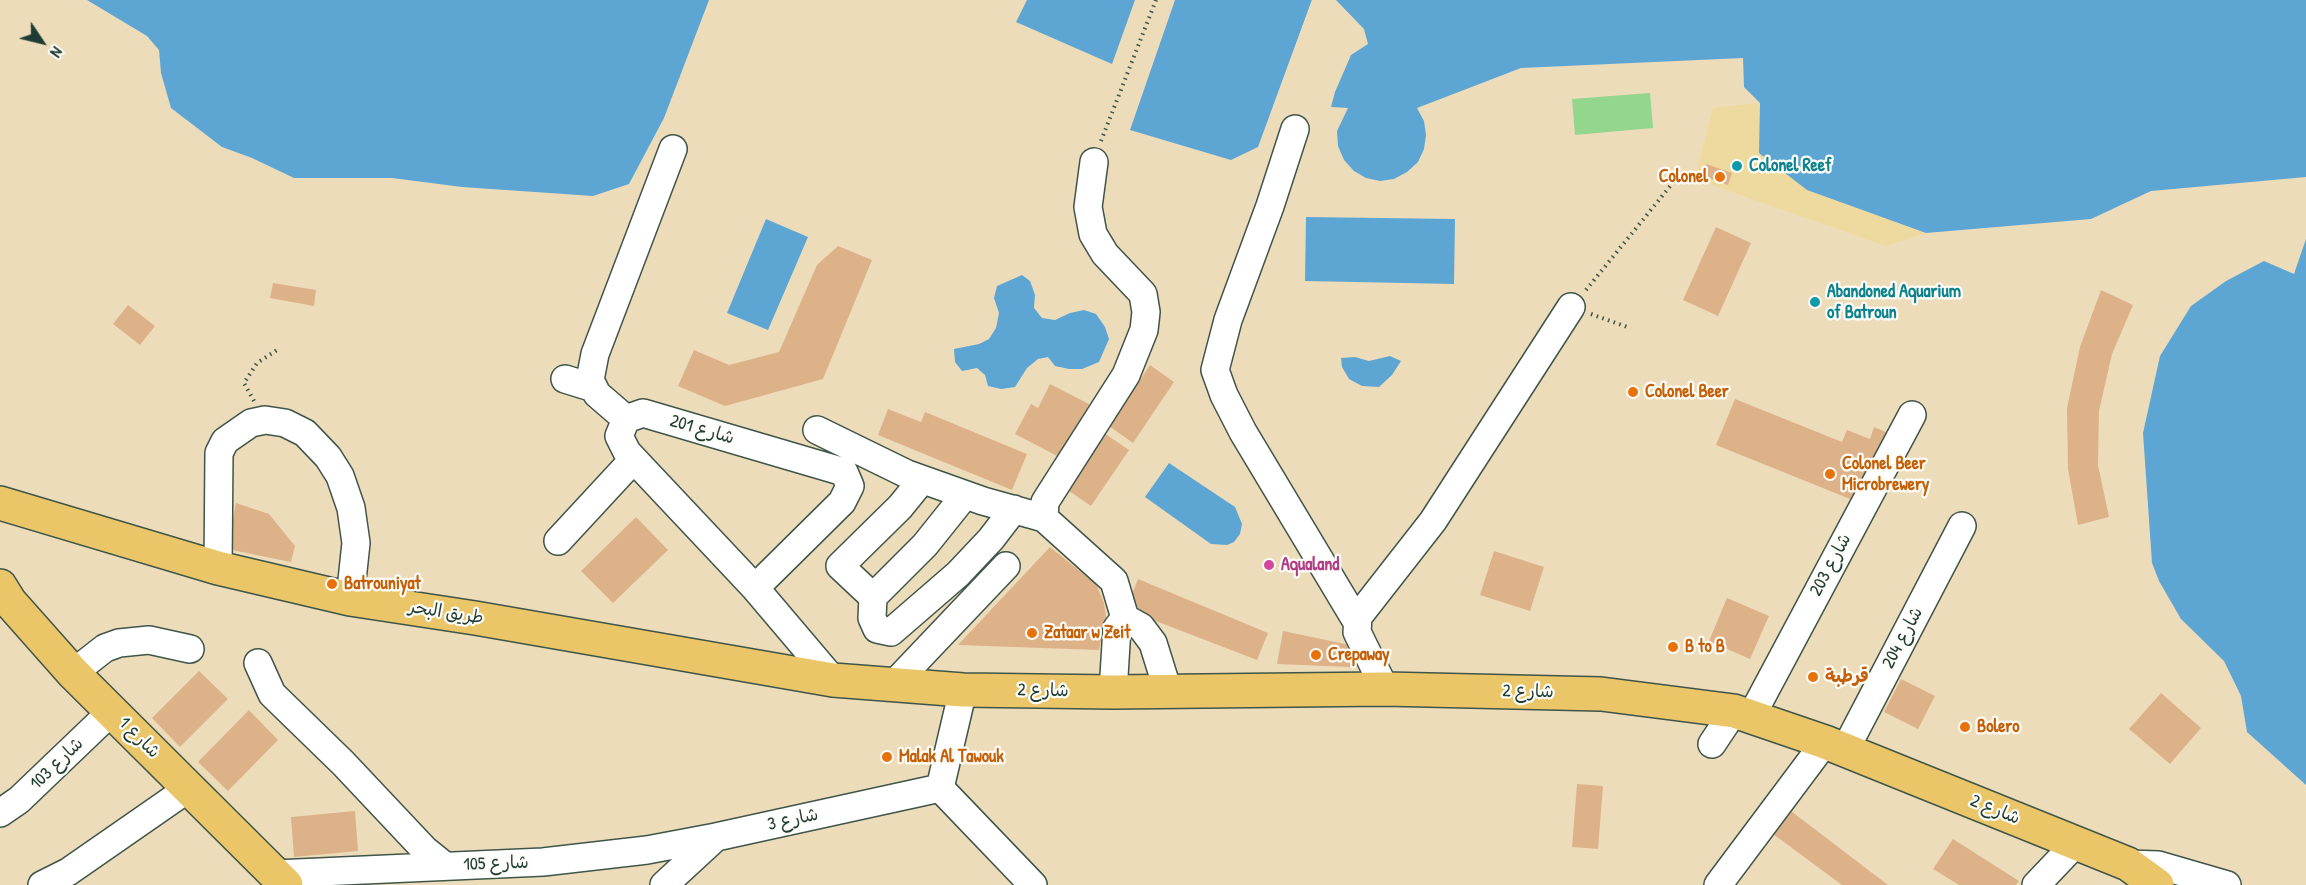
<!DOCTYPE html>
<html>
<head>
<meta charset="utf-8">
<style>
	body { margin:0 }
	#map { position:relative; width:2306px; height:885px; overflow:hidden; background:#eddcba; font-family:"Patrick Hand",sans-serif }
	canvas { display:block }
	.north { position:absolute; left:12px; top:12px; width:60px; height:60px; -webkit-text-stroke:4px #fdfcf7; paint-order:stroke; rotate:125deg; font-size:16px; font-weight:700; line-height:24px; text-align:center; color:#1f3d34 }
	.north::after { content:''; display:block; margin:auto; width:21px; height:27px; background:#1f3d34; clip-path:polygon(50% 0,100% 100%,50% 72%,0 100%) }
</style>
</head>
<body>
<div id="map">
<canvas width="2306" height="885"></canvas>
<div class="north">N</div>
</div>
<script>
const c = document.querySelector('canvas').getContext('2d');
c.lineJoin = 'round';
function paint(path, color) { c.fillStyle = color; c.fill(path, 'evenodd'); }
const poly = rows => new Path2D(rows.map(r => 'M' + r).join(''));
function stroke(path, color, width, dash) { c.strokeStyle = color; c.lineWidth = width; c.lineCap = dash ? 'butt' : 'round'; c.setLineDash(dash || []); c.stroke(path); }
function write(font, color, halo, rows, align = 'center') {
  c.font = font + ' "Patrick Hand","Playpen Sans Arabic",sans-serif'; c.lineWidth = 4.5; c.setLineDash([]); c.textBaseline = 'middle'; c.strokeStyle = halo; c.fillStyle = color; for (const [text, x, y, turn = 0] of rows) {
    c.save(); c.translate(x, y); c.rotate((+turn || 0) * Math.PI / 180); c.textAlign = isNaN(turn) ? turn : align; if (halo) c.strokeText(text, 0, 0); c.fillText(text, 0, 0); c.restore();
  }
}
paint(poly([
	[1650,93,1653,128,1575,135,1572,99]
]), '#93d68d');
paint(poly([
	[1760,103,1807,190,1926,233,1886,246,1695,179,1713,108]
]), '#eeda9e');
paint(poly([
	[87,0,709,0,664,118,629,184,593,196,462,187,392,178,294,178,252,158,222,147,171,108,161,73,159,50,147,36],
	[1027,0,1135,0,1112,64,1016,22],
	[1175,0,1312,0,1258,147,1231,160,1130,130],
	[1336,0,2306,0,2306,177,2151,191,2091,219,1926,233,1807,190,1759,153,1760,103,1744,87,1743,58,1521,68,1417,108,1424,121,1426,135,1424,149,1418,162,1407,172,1394,179,1380,181,1366,178,1354,171,1344,160,1338,146,1337,131,1348,108,1331,107,1335,92,1351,55,1368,44,1364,29],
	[1306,217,1455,219,1454,284,1305,281],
	[766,219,808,237,768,330,727,313],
	[2306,239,2306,785,2247,732,2241,696,2224,661,2181,619,2159,581,2152,563,2143,433,2160,356,2191,306,2226,281,2264,261,2294,274],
	[1022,275,1030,281,1035,295,1034,308,1042,318,1055,320,1070,313,1084,310,1096,314,1105,327,1109,339,1099,362,1082,369,1069,369,1055,366,1048,357,1038,359,1027,368,1015,387,1001,389,988,386,985,375,977,368,962,371,955,362,954,349,979,344,989,339,996,328,999,313,994,298,997,286],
	[1390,356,1401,361,1392,375,1379,387,1362,386,1349,379,1342,367,1341,358,1355,357,1369,361],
	[1169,463,1235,507,1242,524,1240,534,1234,542,1227,545,1211,544,1145,497]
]), '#5da6d4');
paint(poly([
	[1312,0,1315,1,1275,108,1273,107]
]), '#eddcba');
paint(poly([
	[1706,164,1732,173,1728,185,1702,176],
	[1716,227,1751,243,1718,316,1683,300],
	[838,246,872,260,823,379,725,406,678,386,694,350,729,365,779,352,817,265],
	[273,283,316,290,314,306,270,298],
	[2101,290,2133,305,2112,354,2099,411,2098,465,2109,517,2078,525,2068,469,2067,408,2080,347],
	[128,305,155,326,140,345,113,324],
	[1150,365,1174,382,1133,443,1109,426],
	[1050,384,1089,404,1061,458,1015,434,1031,404,1038,408],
	[1735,399,1842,442,1847,430,1870,439,1874,427,1888,433,1860,503,1716,445],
	[888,409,921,422,925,412,1027,454,1012,490,878,435],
	[1104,433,1129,450,1091,506,1066,489],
	[236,503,269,514,295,546,291,562,227,549],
	[636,517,668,550,613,603,581,571],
	[1050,547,1096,584,1104,603,1106,617,1099,650,958,645],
	[1494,551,1544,567,1530,611,1480,595],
	[1138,579,1268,633,1257,660,1148,618,1130,599],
	[1727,598,1769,616,1750,659,1709,641],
	[1283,631,1355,646,1350,667,1277,664],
	[199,671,228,699,180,747,152,718],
	[1901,679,1935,696,1918,729,1884,712],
	[2161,693,2201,728,2170,764,2129,729],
	[249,710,278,740,228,791,198,762],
	[1577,784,1603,786,1598,849,1572,847],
	[1787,808,1888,885,1842,885,1769,831],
	[355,811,358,851,294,857,291,817],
	[1953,839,2019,881,2016,885,1959,885,1933,869]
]), '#deb289');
const minor = poly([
	[1295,129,1270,206,1228,320,1215,370,1224,395,1243,432,1357,622],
	[1094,162,1088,207,1093,234,1105,254,1143,294,1146,312,1144,330,1126,375,1045,502,1044,518,1114,581,1125,618,1141,627,1153,643,1168,691],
	[565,379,594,388],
	[626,419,597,394,590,380,595,354,673,149],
	[817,430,907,474,983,501,1044,518],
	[922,480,900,507,840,566,873,597,925,545,965,495],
	[558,541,633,460],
	[218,568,219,453,225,441,251,423,265,420,285,423,305,433,328,457,340,476,351,508,356,543,350,599],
	[755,588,842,502,850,486,844,472,643,413,626,419,619,436,627,452,755,588,833,680],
	[873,597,872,618,877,629,891,632,958,574,991,539,1014,509],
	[258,663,272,694,343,763,425,850,445,866],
	[73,673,105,648,119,643,149,640,190,649],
	[892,686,1006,566],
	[1385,689,1357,632,1358,617,1433,521,1571,307],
	[1113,692,1117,628,1125,618],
	[1752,715,1912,415],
	[1712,744,1734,711],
	[1845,750,1962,526],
	[940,788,1033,885],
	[940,788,963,690],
	[0,813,19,800,112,711],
	[2128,864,2158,865,2227,885],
	[275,874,543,862,647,850,716,837],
	[42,885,68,872,189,788],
	[664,885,716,837,940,788],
	[1718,885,1825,742],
	[2036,885,2076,843]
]);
const major = poly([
	[0,503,218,568,350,599,475,618,833,680,963,690,1113,692,1385,689,1601,694,1734,711,1825,742,2128,864,2157,885],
	[0,586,10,602,73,673,286,885]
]);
stroke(minor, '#3e5548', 30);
stroke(major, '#3e5548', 36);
stroke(poly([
	[1101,141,1156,0],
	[1586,290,1680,174],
	[1591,314,1630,328],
	[254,401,244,383,257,363,277,350]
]), '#3e5548', 4, [1.5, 4.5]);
stroke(minor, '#fff', 27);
stroke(major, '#ebc669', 33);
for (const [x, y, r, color] of [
	[1737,166,6,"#0f9aa8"],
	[1720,177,6,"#e8710a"],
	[1815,302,6,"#0f9aa8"],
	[1633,392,6,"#e8710a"],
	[1830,474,6,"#e8710a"],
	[1269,565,6,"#d1479c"],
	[332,584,6,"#e8710a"],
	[1032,633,6,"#e8710a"],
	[1673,647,6,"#e8710a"],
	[1316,655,6,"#e8710a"],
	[1813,677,6,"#e8710a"],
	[1965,727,6,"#e8710a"],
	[887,757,6,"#e8710a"]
]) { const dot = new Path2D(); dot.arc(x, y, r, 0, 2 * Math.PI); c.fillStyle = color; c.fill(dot); stroke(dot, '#fdfcf7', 2); }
write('bold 18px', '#0d838f', '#fdfcf7', [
	["Colonel Reef",1749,166],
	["Abandoned Aquarium",1827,292],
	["of Batroun",1827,313]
], 'left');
write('bold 18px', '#c56008', '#fdfcf7', [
	["Colonel",1708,177,"right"],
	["Colonel Beer",1645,392],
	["Colonel Beer",1842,464],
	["Microbrewery",1842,485],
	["Batrouniyat",344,584],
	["Zataar w Zeit",1044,633],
	["B to B",1685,647],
	["Crepaway",1328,655],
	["قرطبة",1825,677],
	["Bolero",1977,727],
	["Malak Al Tawouk",899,757]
], 'left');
write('18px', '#1f3d34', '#fdfcf7', [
	["شارع 201",702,430,16],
	["شارع 203",1831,565,-62],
	["طريق البحر",446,613,9],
	["شارع 204",1903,638,-62],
	["شارع 2",1043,691,1],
	["شارع 2",1528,692,1],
	["شارع 1",139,738,45],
	["شارع 103",57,764,-44],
	["شارع 2",1995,810,22],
	["شارع 3",793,820,-12],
	["شارع 105",496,864,-2]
]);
write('bold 18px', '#b23c85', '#fdfcf7', [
	["Aqualand",1281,565]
], 'left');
</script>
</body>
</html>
